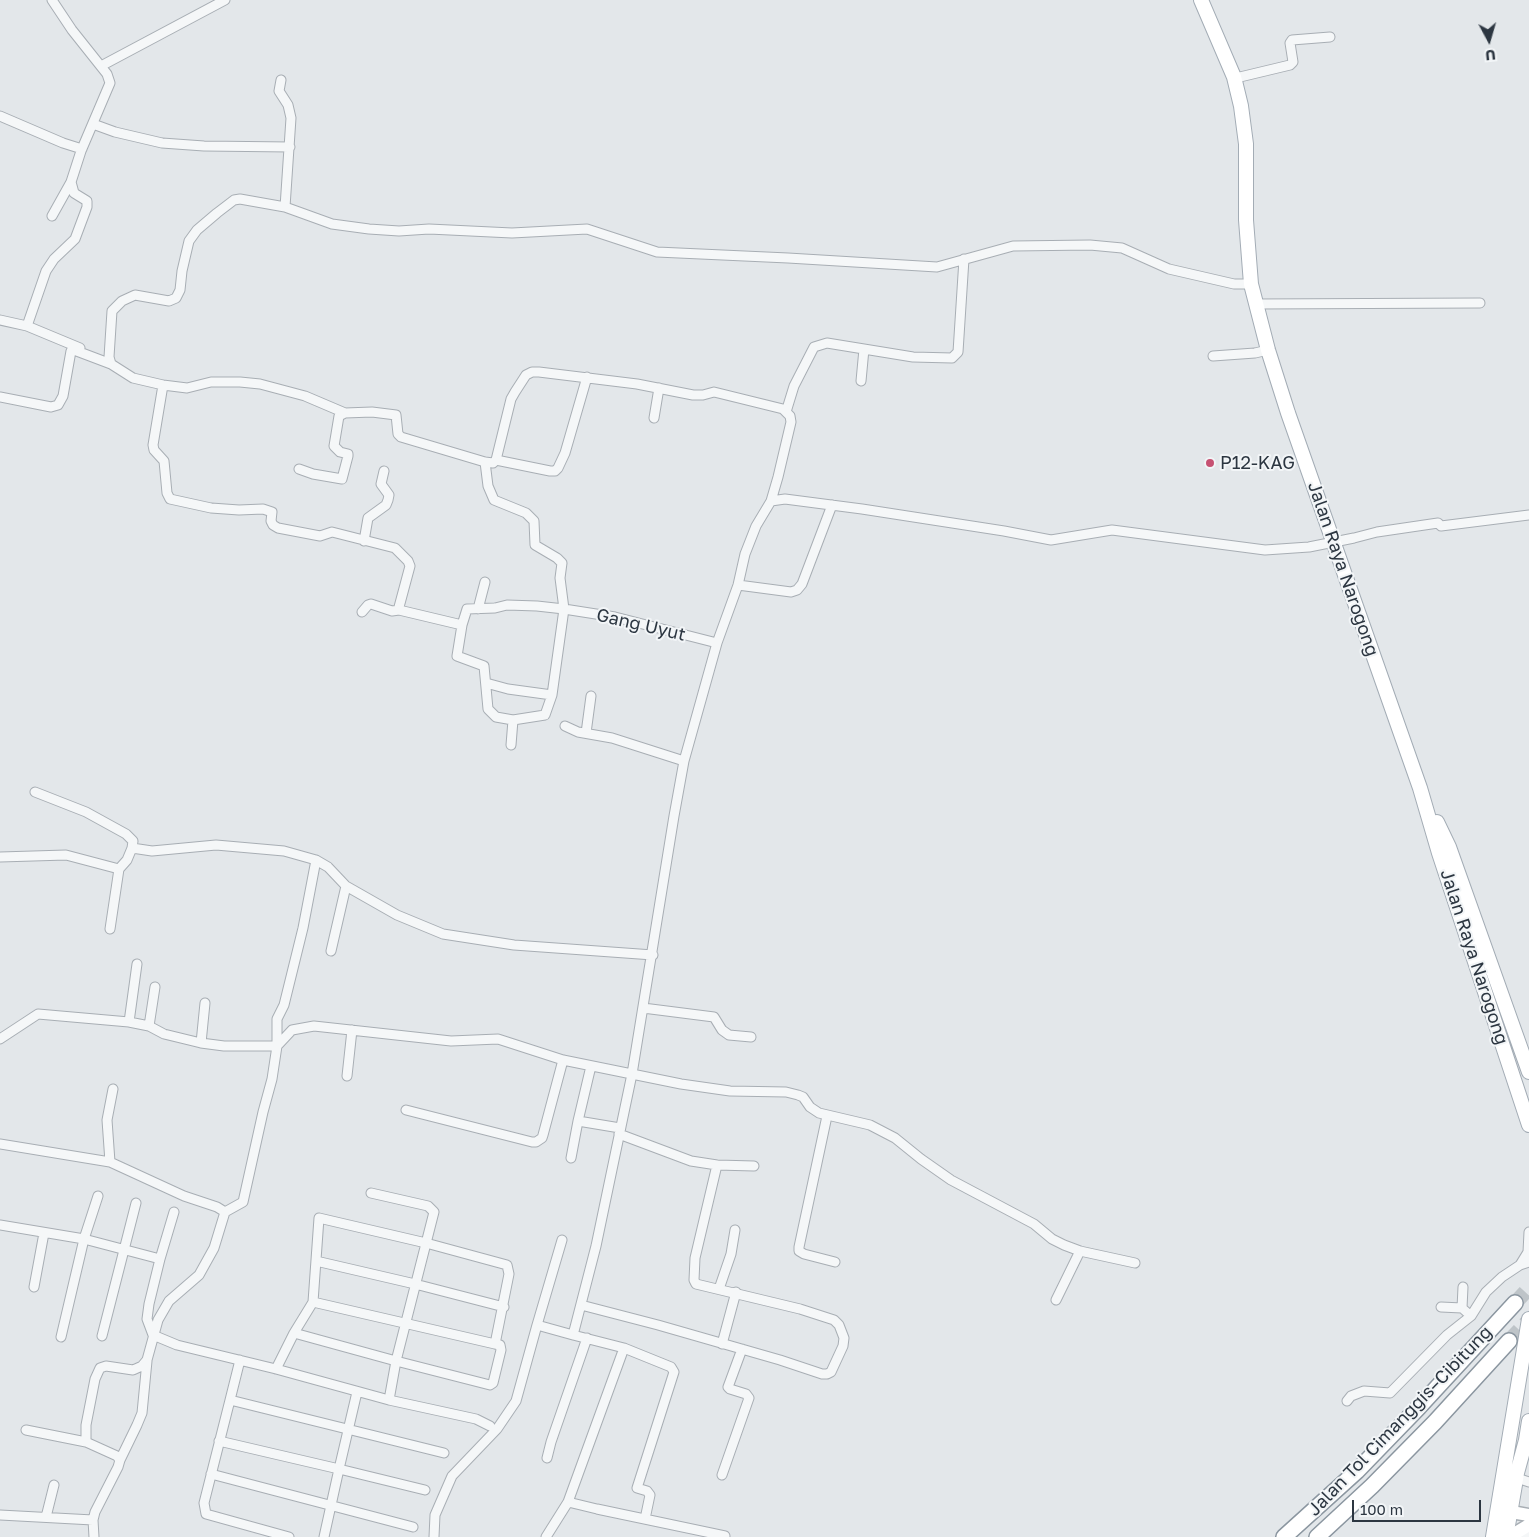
<!DOCTYPE html>
<html>
<head>
<meta charset="utf-8">
<style>
	body { margin:0 }
	#map { position:relative; width:1529px; height:1537px; overflow:hidden; background:#e3e7ea; font-family:"Golos Text",sans-serif }
	canvas { display:block }
	.north { position:absolute; left:1464px; top:15px; width:50px; height:50px; -webkit-text-stroke:4px #f2f5f7; paint-order:stroke; rotate:174deg; font-size:14px; font-weight:700; line-height:20px; text-align:center; color:#2c3641 }
	.north::after { content:''; display:block; margin:auto; width:18px; height:22px; background:#2c3641; clip-path:polygon(50% 0,100% 100%,50% 72%,0 100%) }
	.scale { position:absolute; left:1352px; top:1500px; width:129px; height:22px; box-sizing:border-box; border:2px solid #2c3641; border-top:0; padding-left:6px; font-size:15px; line-height:18px; white-space:nowrap; color:#2c3641; -webkit-text-stroke:4px #f2f5f7; paint-order:stroke }
</style>
</head>
<body>
<div id="map">
<canvas width="1529" height="1537"></canvas>
<div class="north">U</div>
<div class="scale">100 m</div>
</div>
<script>
const c = document.querySelector('canvas').getContext('2d');
c.lineJoin = 'round';
const poly = rows => new Path2D(rows.map(r => 'M' + r).join(''));
function stroke(path, color, width, dash) { c.strokeStyle = color; c.lineWidth = width; c.lineCap = dash ? 'butt' : 'round'; c.setLineDash(dash || []); c.stroke(path); }
function write(font, color, halo, rows, align = 'center') {
  c.font = font + ' "Golos Text",sans-serif'; c.lineWidth = 4; c.setLineDash([]); c.textBaseline = 'middle'; c.strokeStyle = halo; c.fillStyle = color; for (const [text, x, y, turn = 0] of rows) {
    c.save(); c.translate(x, y); c.rotate((+turn || 0) * Math.PI / 180); c.textAlign = isNaN(turn) ? turn : align; if (halo) c.strokeText(text, 0, 0); c.fillText(text, 0, 0); c.restore();
  }
}
stroke(poly([
	[1515,1303,1529,1288],
	[1509,1341,1529,1320]
]), '#bec4c8', 15, [15, 8]);
const street = poly([
	[52,0,72,30,107,74,110,83,81,151,71,182,52,216],
	[101,66,225,0],
	[1234,77,1240,77,1290,65,1293,62,1290,43,1292,40,1330,37],
	[281,80,279,91,288,105,291,118,285,207],
	[0,116,63,143,82,149],
	[93,124,115,132,162,143,204,146,290,147],
	[1255,304,1480,303],
	[0,320,27,326,80,348],
	[27,326,46,271,54,259,75,239,87,207,87,201,74,193,71,182],
	[1213,356,1255,353,1268,350],
	[111,364,109,357,112,311,122,301,135,295,169,301,176,298,180,290,182,271,189,241,197,230,217,213,234,200,240,199,285,207,332,224,369,229,399,231,429,229,512,233,587,229,657,252,788,258,937,267,1013,246,1090,245,1122,248,1169,269,1234,284,1251,284],
	[861,381,864,349],
	[163,385,153,445,154,450,164,461,167,493,170,499,211,508,239,510,263,509,272,512,271,521,273,525,278,528,320,536,332,532,395,548,408,561,410,566,399,607,399,610,462,625],
	[0,397,51,407,58,405,63,396,71,351,74,350,111,364,133,378,163,385,187,388,211,382,240,382,260,384,305,396,345,413],
	[786,412,794,386,814,347,827,343,913,357,952,358,958,352,964,259],
	[654,418,659,388],
	[496,460,550,471,555,471,558,468,565,453,587,377],
	[485,462,488,486,494,500,526,513,534,521,535,545,557,558,562,563,560,578,564,609,552,695,508,689,486,683],
	[299,469,313,474,342,479,348,456,348,454,340,452,334,446,339,416,345,413,372,412,396,415,398,434,401,437,485,462,493,463,496,460,511,399,515,392,526,375,532,372,539,372,637,384,693,395,703,395,714,392,783,409,790,416,791,422,778,477,771,501],
	[364,541,368,518,386,505,388,500,389,495,381,484,384,471],
	[738,585,791,592,797,590,802,584,832,505],
	[478,609,485,582],
	[362,612,368,605,371,604,392,611,399,610],
	[513,720,545,715,552,695],
	[565,726,578,732,612,738,684,761],
	[586,733,591,696],
	[511,745,513,720,496,717,488,709,484,666,457,656,462,625,467,609,495,608,507,605,537,606,564,609,615,617,717,643],
	[35,792,86,812,126,834,133,841,132,848],
	[0,857,66,855,119,869,127,860,132,848,152,851,216,845,284,851,316,860,328,867,346,886,397,915,443,934,514,945,653,955],
	[110,929,119,869],
	[331,951,346,886],
	[643,1008,714,1017,722,1030,729,1035,751,1037],
	[129,1022,137,964],
	[149,1026,155,987],
	[0,1039,38,1014,129,1022,149,1026,164,1034,201,1043,224,1046,277,1046,277,1019,284,1005,303,928,316,860],
	[201,1043,205,1003],
	[347,1076,352,1030],
	[406,1110,532,1142,536,1142,542,1138,543,1135,563,1060],
	[827,1116,799,1247,799,1251,804,1254,835,1262],
	[578,1121,591,1066],
	[619,1134,691,1161,717,1165,754,1166],
	[0,1144,110,1162,184,1196,217,1207,225,1212],
	[571,1158,578,1121,620,1128],
	[110,1162,107,1120,113,1089],
	[0,1225,84,1239,160,1259,149,1304,147,1319,153,1335,177,1345,276,1369,389,1400,476,1419,490,1426],
	[160,1259,174,1212],
	[316,1261,415,1284,504,1307],
	[1520,1265,1528,1252,1529,1232],
	[34,1287,44,1233],
	[719,1289,731,1254,735,1230],
	[1056,1300,1080,1251],
	[313,1302,495,1344],
	[581,1305,658,1325,780,1360,822,1374,827,1374,831,1372,843,1346,844,1338,839,1325,834,1320,800,1309,696,1284,694,1280,695,1258,717,1165],
	[1441,1307,1462,1308,1471,1316],
	[1462,1308,1463,1287],
	[537,1325,562,1240],
	[294,1333,396,1361,434,1212,428,1206,371,1193],
	[102,1336,136,1203],
	[61,1337,84,1239,98,1196],
	[722,1344,736,1292],
	[240,1360,230,1400,444,1453],
	[276,1369,294,1333,313,1302,319,1218,426,1243,507,1265,509,1274,495,1344,500,1345,501,1350,493,1383,490,1385,396,1361,389,1400],
	[230,1400,204,1503,206,1514,289,1537],
	[1347,1401,1351,1396,1364,1391,1390,1393,1447,1335,1471,1316,1486,1292,1502,1277,1520,1265,1529,1262],
	[26,1430,86,1442],
	[219,1441,339,1469,357,1392],
	[547,1458,551,1442,587,1338],
	[120,1460,137,1425,142,1413,147,1361],
	[211,1474,413,1527],
	[722,1475,749,1398,746,1394,730,1389,728,1387,742,1349],
	[1523,1480,1529,1482],
	[568,1502,597,1509,725,1536],
	[0,1515,93,1520],
	[46,1517,54,1485],
	[645,1519,650,1495,647,1491,637,1488,674,1372,671,1367,624,1348,573,1335,596,1246,632,1074,674,816,684,761,717,643,738,585,745,554,756,526,771,501,785,499,862,509,1004,531,1051,540,1112,530,1265,550,1309,547,1354,538,1377,532,1438,523,1441,526,1529,515],
	[94,1537,93,1520,95,1512,118,1467,120,1460,117,1456,86,1442,86,1425,95,1379,100,1368,106,1366,133,1370,142,1366,147,1360,158,1320,169,1301,199,1275,214,1248,225,1212,243,1202,263,1112,272,1079,277,1046,292,1030,314,1026,451,1041,498,1039,563,1060,681,1084,730,1091,786,1092,798,1095,803,1097,810,1107,819,1113,870,1125,895,1138,921,1159,951,1180,1034,1224,1052,1239,1064,1245,1080,1251,1135,1263],
	[324,1537,339,1469,425,1490],
	[434,1537,435,1515,452,1476,497,1429,516,1401,537,1325,573,1335],
	[546,1537,568,1502,624,1348],
	[1523,1537,1529,1534]
]);
const secondary = poly([
	[1517,1513,1529,1515],
	[1514,1534,1529,1525]
]);
const primary = poly([
	[1201,0,1234,77,1241,106,1246,144,1246,220,1251,284,1268,350,1288,413,1420,788,1439,853,1529,1125],
	[1437,822,1449,847,1529,1072],
	[1493,1537,1529,1319],
	[1506,1537,1517,1473,1526,1440,1529,1421]
]);
const highway = poly([
	[1284,1537,1357,1471,1419,1407,1515,1303],
	[1317,1537,1372,1486,1435,1422,1509,1341]
]);
stroke(street, '#a8aeb4', 11);
stroke(secondary, '#a8aeb4', 15);
stroke(primary, '#a3acb5', 16);
stroke(highway, '#8b96a0', 18);
stroke(street, '#f5f7f8', 9);
stroke(secondary, '#fff', 12);
stroke(primary, '#fff', 14);
stroke(highway, '#fff', 15);
for (const [x, y, r, color] of [
	[1210,463,5,"#c65172"]
]) { const dot = new Path2D(); dot.arc(x, y, r, 0, 2 * Math.PI); c.fillStyle = color; c.fill(dot); stroke(dot, '#f2f5f7', 2); }
write('18px', '#2c3641', '#f2f5f7', [
	["P12-KAG",1220,463]
], 'left');
write('18px', '#2c3641', '#f2f5f7', [
	["Jalan Raya Narogong",1343,569,71],
	["Gang Uyut",641,625,13],
	["Jalan Raya Narogong",1474,957,72],
	["Jalan Tol Cimanggis–Cibitung",1400,1421,-46]
]);
</script>
</body>
</html>
